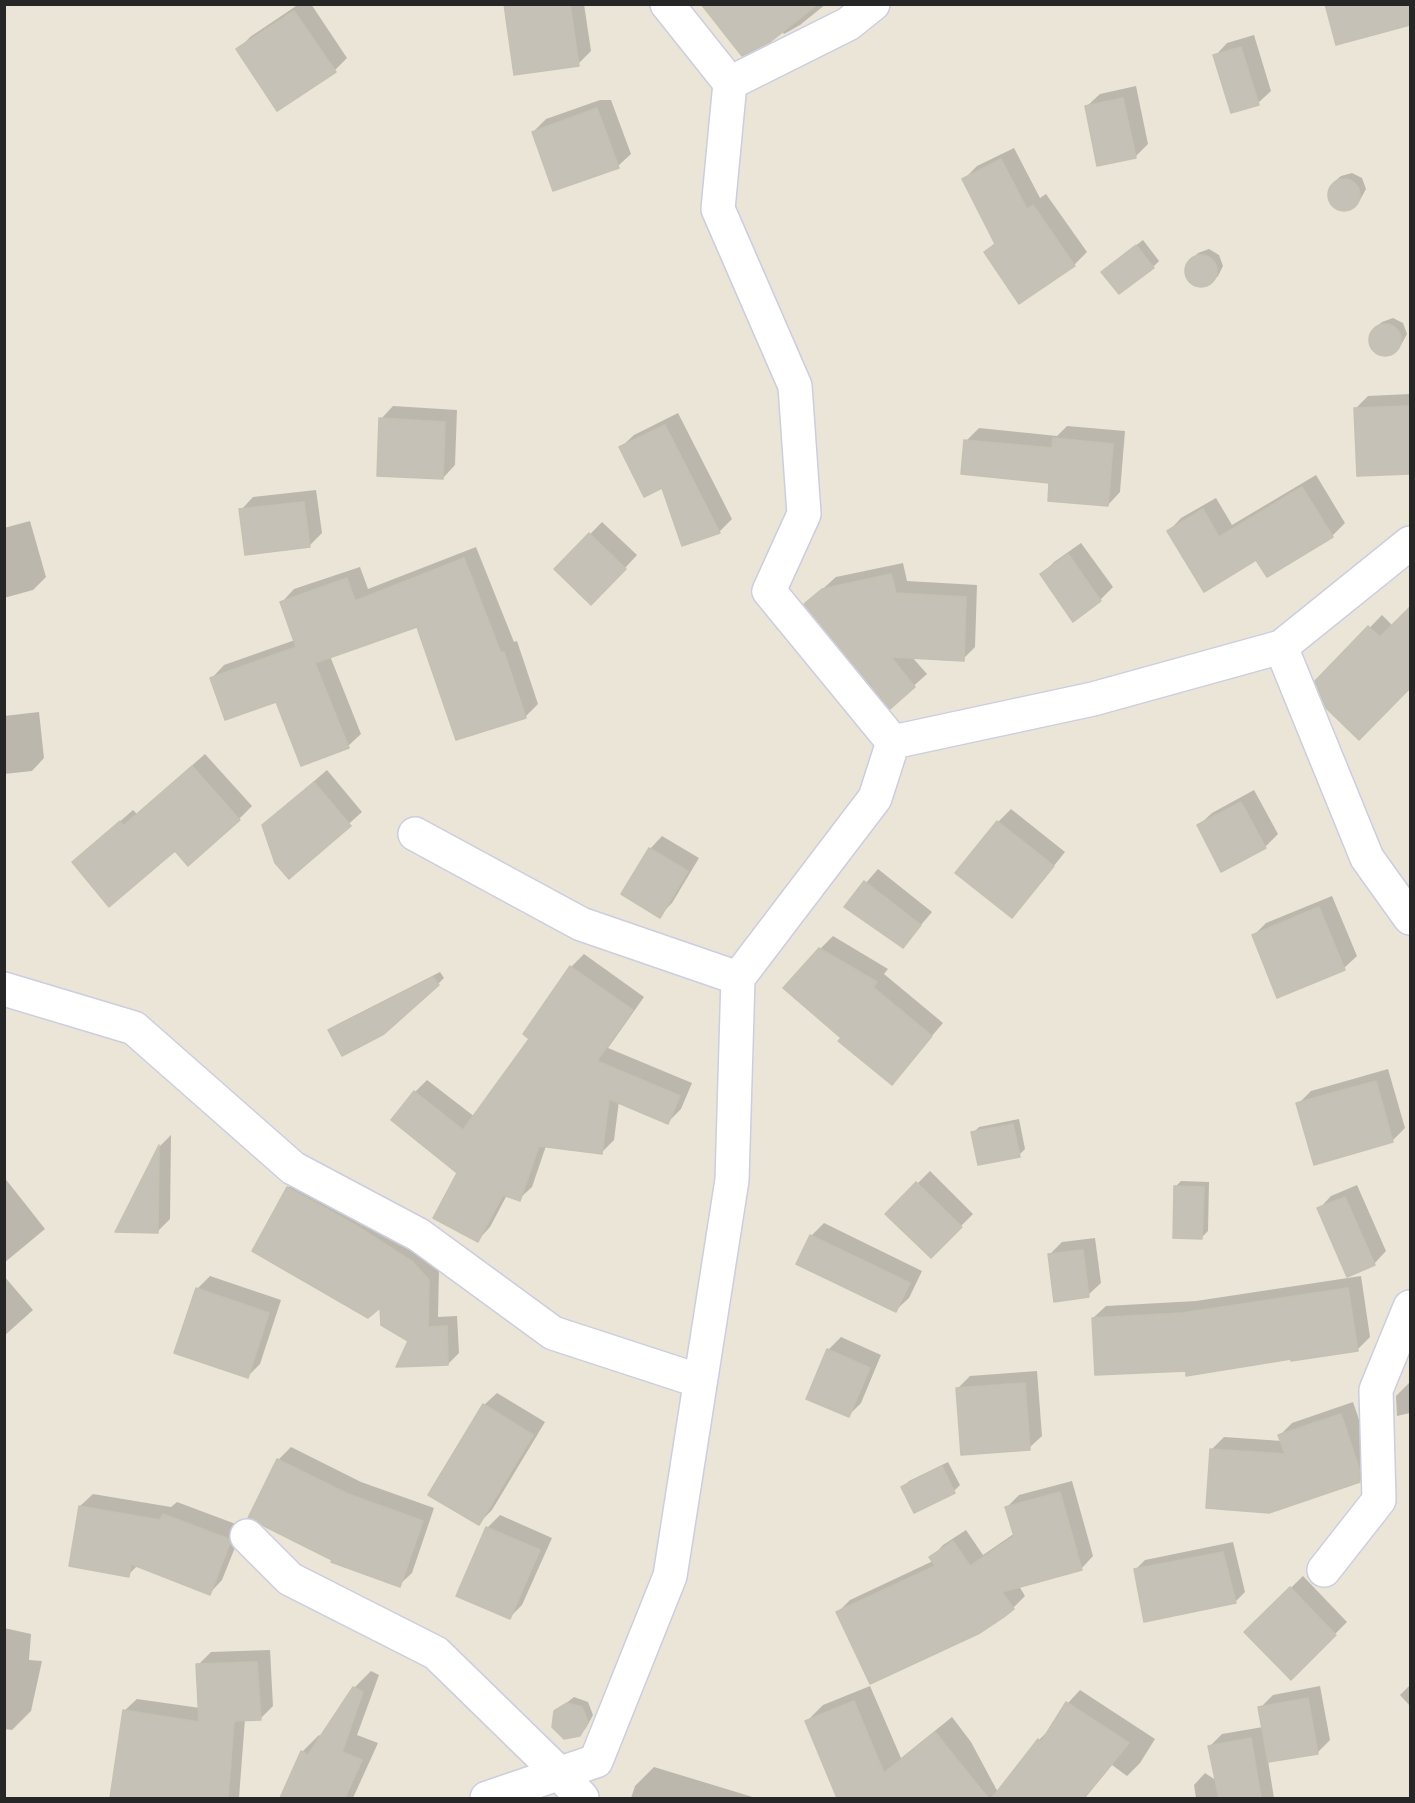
<!DOCTYPE html>
<html>
<head>
<meta charset="utf-8">
<style>
	body { margin:0 }
	#map { position:relative; width:1415px; height:1803px; overflow:hidden; background:#eae5d7; font-family:Lato,sans-serif }
	canvas { display:block }
	.frame { position:absolute; inset:0; border:6px solid #262626; pointer-events:none }
</style>
</head>
<body>
<div id="map">
<canvas width="1415" height="1803"></canvas>
<div class="frame"></div>
</div>
<script>
const c = document.querySelector('canvas').getContext('2d');
c.lineJoin = 'round';
function paint(path, color) { c.fillStyle = color; c.fill(path, 'evenodd'); }
const poly = rows => new Path2D(rows.map(r => 'M' + r).join(''));
function stroke(path, color, width, dash) { c.strokeStyle = color; c.lineWidth = width; c.lineCap = dash ? 'butt' : 'round'; c.setLineDash(dash || []); c.stroke(path); }
paint(poly([
	[299,4,311,4,347,58,335,70,238,50,250,37],
	[506,4,584,4,591,51,578,64],
	[703,4,826,4,800,25,784,34,782,31],
	[1254,35,1271,91,1258,103,1215,56,1227,43],
	[1136,86,1148,144,1135,157,1087,106,1100,94],
	[600,100,611,100,631,154,618,166,533,132,546,119],
	[1014,148,1040,198,1046,194,1087,252,1074,265,986,252,996,242,964,179,977,166],
	[1352,173,1362,178,1366,189,1360,200,1354,206,1343,210,1332,204,1329,193,1334,182,1341,176],
	[1143,240,1159,261,1153,267,1109,266],
	[1209,249,1219,255,1223,266,1218,276,1211,283,1200,286,1189,281,1186,270,1191,260,1198,253],
	[1393,318,1403,323,1407,334,1401,345,1395,351,1383,355,1374,349,1370,339,1375,328,1382,322],
	[1410,394,1410,473,1358,474,1356,408,1368,396],
	[393,406,457,410,455,465,443,478,381,419],
	[678,413,732,519,719,532,621,447,634,435],
	[1067,426,1125,431,1120,492,1108,505,1051,481,966,441,979,428,1057,436],
	[1316,475,1345,523,1332,536,1267,575,1257,558,1169,531,1181,518,1216,498,1232,525],
	[316,490,322,533,309,546,241,510,253,497],
	[30,521,46,577,33,590,4,598,4,528],
	[602,522,637,555,604,591,556,569],
	[1081,543,1113,587,1100,600,1073,620,1042,574,1054,562],
	[476,547,514,642,517,641,538,704,525,717,418,625,330,656,361,734,348,746,277,700,212,678,224,665,295,640,282,602,294,589,360,567,368,589],
	[903,563,907,581,977,585,975,647,963,659,912,657,927,674,890,707,806,604,836,577],
	[1410,609,1410,686,1359,738,1317,682,1382,615,1393,626],
	[39,712,44,758,32,771,4,774,4,716],
	[205,754,252,806,239,819,176,849,74,862,133,810,137,814],
	[327,770,362,812,289,877,277,813],
	[1254,790,1278,834,1265,847,1222,870,1199,825,1212,813],
	[1011,809,1065,852,1024,903,1012,916,998,822],
	[662,836,699,858,672,903,659,916,650,849],
	[878,869,932,912,903,946,846,906],
	[1332,896,1357,956,1344,968,1253,936,1266,923],
	[833,936,888,969,884,974,943,1023,896,1078,843,1038,820,949],
	[584,954,644,997,608,1048,692,1083,681,1109,668,1122,619,1101,614,1140,601,1153,546,1146,532,1187,519,1199,507,1195,490,1227,478,1240,459,1172,415,1092,427,1080,475,1117,532,1039,571,967],
	[440,972,444,978,438,984,330,1031,336,1025],
	[1388,1069,1405,1128,1392,1141,1298,1104,1311,1091],
	[1019,1119,1025,1149,1019,1155,973,1133,979,1127],
	[171,1135,170,1219,157,1232,117,1231,160,1146],
	[930,1171,973,1214,931,1256,887,1214],
	[4,1177,45,1229,4,1263],
	[299,1177,363,1212,439,1269,438,1317,457,1316,459,1353,448,1364,410,1340,381,1305,254,1250,288,1188],
	[1181,1181,1209,1182,1208,1231,1202,1237,1175,1187],
	[1357,1185,1386,1251,1374,1264,1319,1209,1331,1196],
	[824,1223,922,1271,909,1298,896,1310,811,1236],
	[1095,1238,1101,1283,1088,1295,1049,1255,1062,1242],
	[4,1276,33,1310,4,1336],
	[210,1276,281,1300,260,1364,247,1377,197,1289],
	[1361,1276,1370,1337,1357,1350,1187,1369,1093,1318,1106,1306,1196,1301],
	[841,1337,881,1355,861,1403,849,1415,828,1350],
	[1037,1371,1042,1436,1029,1448,957,1389,970,1376],
	[1410,1382,1410,1413,1397,1416,1396,1396],
	[497,1393,545,1422,492,1510,479,1523,484,1405],
	[1353,1402,1371,1455,1372,1468,1359,1481,1211,1450,1224,1437,1282,1441,1280,1435,1292,1423],
	[291,1447,361,1482,434,1508,412,1573,399,1585,251,1516,278,1460],
	[948,1462,960,1485,954,1491,903,1487,909,1481],
	[1072,1481,1093,1556,1081,1569,1019,1586,1025,1596,1013,1608,838,1612,850,1600,933,1561,931,1558,943,1545,966,1530,983,1555,1015,1533,1007,1507,1019,1495],
	[93,1494,171,1507,177,1502,241,1526,242,1530,222,1580,210,1593,138,1565,128,1575,80,1506],
	[500,1515,552,1538,522,1605,509,1618,487,1528],
	[1233,1542,1245,1592,1235,1602,1135,1570,1145,1560],
	[1303,1576,1347,1622,1291,1678,1246,1632],
	[4,1628,31,1634,29,1660,42,1661,31,1711,12,1730,4,1729],
	[270,1650,273,1706,260,1719,245,1719,239,1798,112,1798,124,1711,137,1699,200,1708,198,1665,211,1652],
	[371,1671,379,1675,357,1735,378,1743,353,1798,281,1798,302,1752,319,1735,322,1737,354,1688],
	[1410,1685,1410,1706,1400,1695],
	[870,1686,901,1758,952,1717,971,1742,1001,1798,838,1798,806,1722,823,1705],
	[1320,1686,1330,1740,1318,1752,1268,1761,1274,1798,1196,1798,1194,1785,1205,1773,1217,1781,1210,1746,1222,1734,1263,1727,1260,1708,1273,1695],
	[1080,1690,1155,1739,1140,1763,1127,1776,1112,1765,1085,1798,1009,1798,1000,1791,1039,1740,1053,1726,1068,1703],
	[574,1697,588,1702,593,1715,586,1728,580,1735,555,1712],
	[654,1767,756,1798,631,1798,635,1786]
]), '#0003');
const building = poly([
	[504,4,570,4,579,66,514,75,504,4],
	[701,4,818,4,770,42,742,56,701,4],
	[1325,4,1410,4,1410,25,1336,45,1325,4],
	[294,11,336,72,277,111,236,49,294,11],
	[1241,47,1259,105,1231,113,1213,55,1241,47],
	[1123,98,1136,158,1097,166,1085,106,1123,98],
	[597,108,619,168,553,191,532,132,597,108],
	[1001,159,1027,209,1033,205,1075,266,1019,304,984,252,995,244,962,179,1001,159],
	'1328 195a16 16 0 1 1 32 0a16 16 0 1 1-32 0Z',
	[1136,245,1154,268,1119,294,1101,272,1136,245],
	'1185 271a16 16 0 1 1 32 0a16 16 0 1 1-32 0Z',
	'1369 340a16 16 0 1 1 32 0a16 16 0 1 1-32 0Z',
	[1410,406,1410,474,1357,476,1354,408,1410,406],
	[379,418,445,422,443,479,377,476,379,418],
	[665,425,720,533,682,546,662,488,644,497,619,447,665,425],
	[1053,438,1113,444,1108,506,1048,501,1049,483,961,474,964,440,1052,448,1053,438],
	[1302,487,1333,537,1267,577,1256,560,1204,592,1167,531,1203,509,1219,537,1302,487],
	[304,502,310,547,245,555,239,509,304,502],
	[589,533,626,569,591,605,554,569,589,533],
	[1068,554,1101,601,1073,622,1040,574,1068,554],
	[464,558,501,653,504,652,526,718,456,740,417,627,315,663,349,748,301,766,276,702,225,720,210,678,296,647,280,602,347,578,355,601,464,558],
	[891,574,896,593,966,597,964,661,891,657,915,687,890,709,804,604,822,589,891,574],
	[1410,607,1410,688,1359,740,1326,708,1315,681,1368,626,1380,637,1410,607],
	[192,766,240,820,188,866,175,851,109,907,72,862,120,821,123,826,192,766],
	[314,782,351,826,289,879,275,863,262,825,314,782],
	[1241,802,1266,848,1221,872,1197,825,1241,802],
	[997,821,1054,866,1012,918,955,873,997,821],
	[649,848,688,871,660,918,621,894,649,848],
	[864,881,921,925,903,948,844,907,864,881],
	[1319,907,1345,970,1277,998,1252,935,1319,907],
	[819,948,877,982,873,987,932,1036,892,1085,838,1041,841,1038,783,988,819,948],
	[570,966,633,1010,597,1061,680,1096,668,1124,609,1099,602,1154,539,1146,520,1201,503,1195,478,1242,433,1218,457,1173,391,1120,414,1091,463,1130,529,1039,523,1034,570,966],
	[433,977,439,985,384,1034,342,1056,328,1030,433,977],
	[1376,1081,1393,1142,1314,1165,1296,1103,1376,1081],
	[1013,1124,1020,1157,978,1165,971,1132,1013,1124],
	[159,1145,158,1233,115,1232,159,1145],
	[916,1182,962,1227,931,1258,885,1214,916,1182],
	[1174,1186,1204,1187,1202,1239,1173,1238,1174,1186],
	[287,1187,352,1223,413,1262,429,1280,428,1327,447,1326,448,1365,396,1367,408,1341,381,1325,380,1308,368,1318,252,1251,287,1187],
	[1345,1197,1375,1265,1347,1277,1317,1208,1345,1197],
	[810,1235,910,1283,896,1312,796,1264,810,1235],
	[1083,1250,1089,1297,1054,1302,1048,1254,1083,1250],
	[196,1288,269,1313,248,1378,174,1353,196,1288],
	[1348,1288,1358,1351,1291,1361,1291,1359,1186,1376,1186,1371,1095,1375,1092,1318,1182,1313,1348,1288],
	[827,1349,870,1368,849,1417,806,1399,827,1349],
	[1025,1383,1030,1450,961,1455,956,1388,1025,1383],
	[483,1404,533,1435,479,1525,428,1495,483,1404],
	[1341,1414,1359,1468,1360,1482,1269,1513,1206,1508,1210,1449,1285,1454,1278,1435,1341,1414],
	[277,1459,348,1494,423,1521,400,1587,331,1562,332,1560,264,1526,252,1518,248,1518,277,1459],
	[942,1466,955,1493,914,1513,901,1487,942,1466],
	[1060,1492,1082,1570,1002,1592,1014,1609,1004,1617,980,1633,870,1684,836,1612,935,1566,929,1557,953,1541,970,1566,1014,1536,1005,1507,1060,1492],
	[79,1506,160,1520,163,1514,229,1539,230,1543,210,1595,131,1564,129,1577,69,1566,79,1506],
	[486,1527,540,1550,510,1619,456,1596,486,1527],
	[1223,1552,1236,1603,1144,1622,1134,1569,1223,1552],
	[1290,1587,1336,1635,1291,1680,1244,1632,1290,1587],
	[257,1662,261,1720,234,1721,228,1798,110,1798,123,1710,199,1722,196,1664,257,1662],
	[353,1687,363,1692,342,1752,362,1760,345,1798,280,1798,301,1751,308,1755,353,1687],
	[1308,1698,1318,1754,1268,1762,1258,1707,1308,1698],
	[854,1701,884,1773,935,1732,988,1798,837,1798,805,1721,854,1701],
	[1066,1702,1129,1743,1084,1798,992,1798,1038,1739,1041,1742,1066,1702],
	[567,1703,582,1707,588,1722,580,1736,564,1739,552,1727,554,1711,567,1703],
	[1251,1738,1261,1798,1219,1798,1208,1746,1251,1738]
]);
paint(building, '#c5c1b7');
stroke(building, '#c5c1b1', 1.5);
const street = poly([
	[667,4,730,83],
	[873,4,848,24,730,83,718,209,795,386,804,514,769,591,893,742],
	[1281,647,1367,858,1410,918],
	[415,834,581,924,738,978],
	[4,989,134,1028,293,1168,419,1235,553,1333,700,1381],
	[247,1536,290,1579,436,1653,560,1774,582,1798],
	[1324,1570,1379,1500,1376,1390,1410,1307],
	[487,1798,596,1761,670,1576,732,1180,738,978,875,798,893,742,1093,699,1281,647,1410,543]
]);
stroke(street, '#cdcde0', 36);
stroke(street, '#fff', 33);
</script>
</body>
</html>
